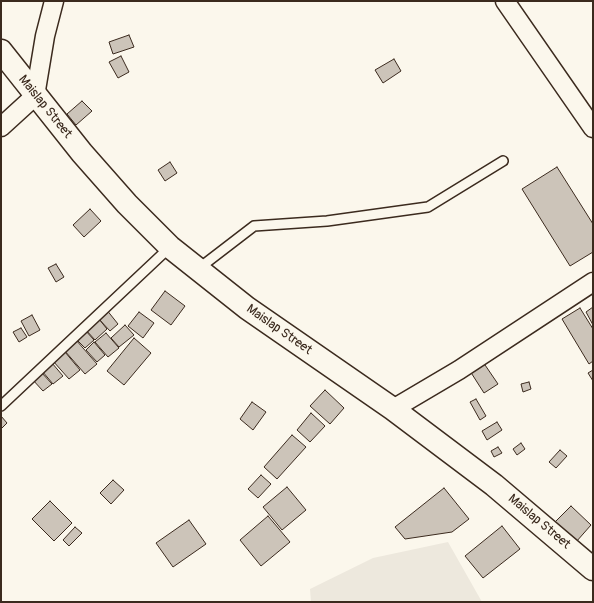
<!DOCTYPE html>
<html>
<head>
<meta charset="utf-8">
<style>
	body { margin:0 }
	#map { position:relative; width:594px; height:603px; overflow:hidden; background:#fbf7ec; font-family:Pangolin,sans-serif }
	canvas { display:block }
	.frame { position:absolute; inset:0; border:2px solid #3b2a1e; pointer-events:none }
</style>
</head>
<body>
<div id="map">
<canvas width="594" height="603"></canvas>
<div class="frame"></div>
</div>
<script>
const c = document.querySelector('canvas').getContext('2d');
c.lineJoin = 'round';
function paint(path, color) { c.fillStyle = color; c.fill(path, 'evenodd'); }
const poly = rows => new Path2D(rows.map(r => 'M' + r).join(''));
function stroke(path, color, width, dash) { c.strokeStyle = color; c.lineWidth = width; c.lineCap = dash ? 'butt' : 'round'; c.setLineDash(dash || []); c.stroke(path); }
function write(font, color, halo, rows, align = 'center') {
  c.font = font + ' Pangolin,sans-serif'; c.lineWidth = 3; c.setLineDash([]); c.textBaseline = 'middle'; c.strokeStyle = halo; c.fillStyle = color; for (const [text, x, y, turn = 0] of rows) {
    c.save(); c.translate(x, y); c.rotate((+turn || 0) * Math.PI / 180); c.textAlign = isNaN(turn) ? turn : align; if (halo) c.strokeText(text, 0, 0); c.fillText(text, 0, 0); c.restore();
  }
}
paint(poly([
	[448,542,482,602,311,602,310,589,373,558]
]), '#ede8dd');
const building = poly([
	[129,35,134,47,113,54,109,42,129,35],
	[121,56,129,72,118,78,109,62,121,56],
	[394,59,401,71,383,83,375,70,394,59],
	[82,101,92,111,76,125,67,114,82,101],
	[170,162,177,173,165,181,158,170,170,162],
	[557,167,593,224,593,252,570,266,522,189,557,167],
	[90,209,101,221,84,237,73,225,90,209],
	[56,264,64,277,56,282,48,268,56,264],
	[165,291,185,306,171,325,151,310,165,291],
	[593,307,593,325,586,312,593,307],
	[580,308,593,329,593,361,589,364,562,319,580,308],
	[106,309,118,324,110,331,97,317,106,309],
	[139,312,154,323,143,338,128,326,139,312],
	[32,315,40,330,29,336,21,321,32,315],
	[99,319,107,329,95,340,86,330,99,319],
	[125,325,134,335,119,347,111,338,125,325],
	[21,328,27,337,19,342,13,332,21,328],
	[85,330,94,340,85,348,76,339,85,330],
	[106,333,119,348,108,357,95,342,106,333],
	[134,338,151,353,124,385,107,371,134,338],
	[76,340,97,364,85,374,64,350,76,340],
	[94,342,105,355,97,362,86,350,94,342],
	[65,352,80,370,69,379,53,361,65,352],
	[483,362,498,384,484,393,470,371,483,362],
	[52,363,63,376,53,384,42,371,52,363],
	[593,370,593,381,588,373,593,370],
	[41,372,52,384,43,391,32,379,41,372],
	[529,382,531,389,523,392,521,384,529,382],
	[325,390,344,408,330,424,310,406,325,390],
	[476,399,486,416,480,420,470,402,476,399],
	[252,402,266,412,253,430,240,419,252,402],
	[311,413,325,426,310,442,297,430,311,413],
	[1,416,7,423,1,429,1,416],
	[497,422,502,430,487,440,482,431,497,422],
	[292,435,306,447,277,479,264,467,292,435],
	[521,443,525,449,517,455,513,449,521,443],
	[498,447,502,453,494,457,491,451,498,447],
	[560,450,567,456,556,468,549,462,560,450],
	[261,475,271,484,258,498,248,489,261,475],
	[113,480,124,490,111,504,100,493,113,480],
	[287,487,306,510,282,530,263,507,287,487],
	[444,488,469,519,452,532,405,539,395,527,444,488],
	[50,501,72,523,54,541,32,519,50,501],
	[571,506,591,525,576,542,555,522,571,506],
	[268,516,290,542,261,566,240,540,268,516],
	[189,520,206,544,173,567,156,543,189,520],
	[502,526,520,549,483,578,465,556,502,526],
	[75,527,82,533,69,546,63,540,75,527]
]);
paint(building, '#ccc4b9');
stroke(building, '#3b2a1e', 1);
const lane = poly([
	[198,269,254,226,327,221,428,207,503,161],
	[1,406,170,247]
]);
const street = poly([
	[505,1,593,128],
	[1,127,35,96,45,36,54,1],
	[393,409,459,370,593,282]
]);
const secondary = poly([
	[1,51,82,153,127,204,170,247,247,308,393,409,494,485,593,569]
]);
stroke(lane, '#3b2a1e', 12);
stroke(street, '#3b2a1e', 21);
stroke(secondary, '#3b2a1e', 25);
stroke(lane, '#fbf7ec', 9);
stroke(street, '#fbf7ec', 18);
stroke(secondary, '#fbf7ec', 22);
write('13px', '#3b2a1e', '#fbf7ec', [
	["Maislap Street",45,107,51],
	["Maislap Street",279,330,35],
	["Maislap Street",539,522,40]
]);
</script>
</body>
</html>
